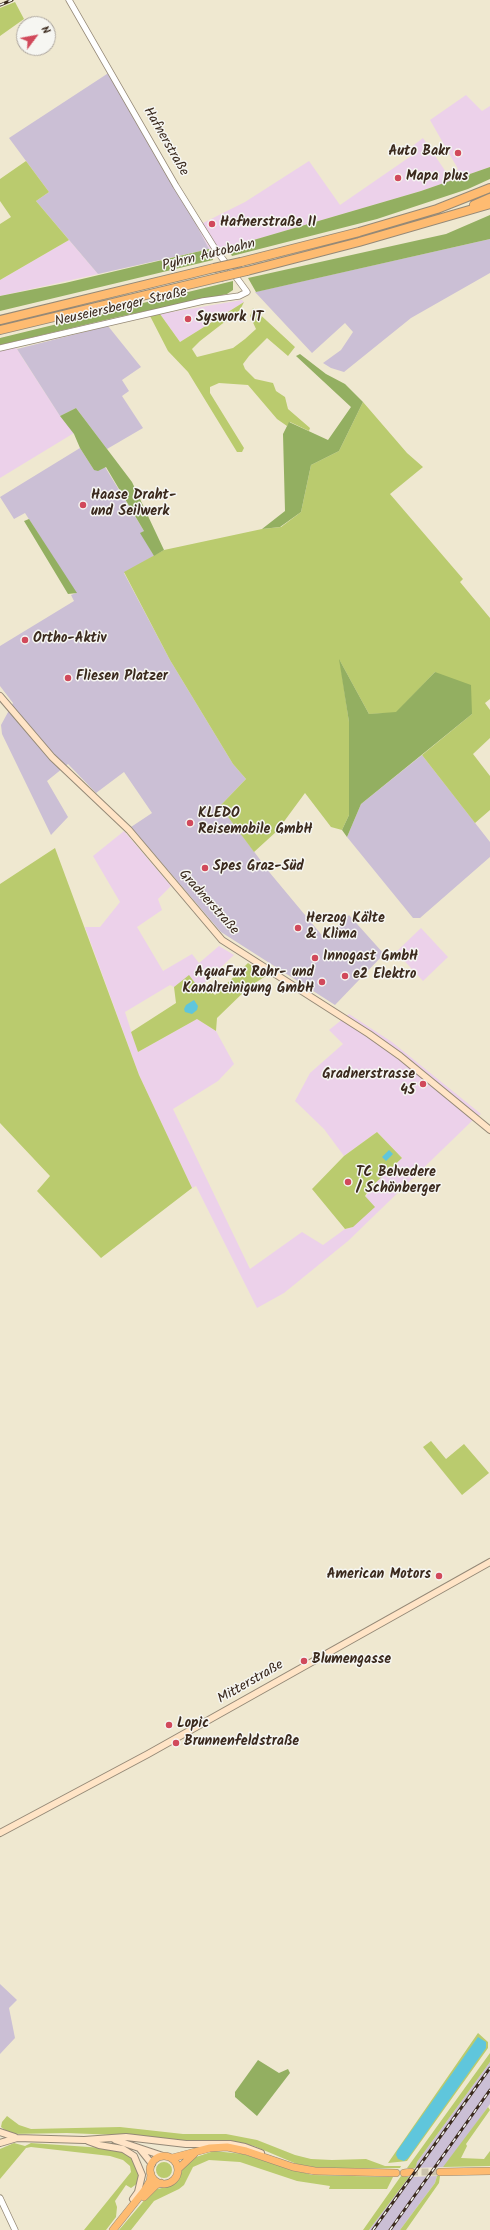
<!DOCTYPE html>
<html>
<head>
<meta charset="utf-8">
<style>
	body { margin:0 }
	#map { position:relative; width:490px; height:2230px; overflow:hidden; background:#efe8d0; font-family:Kalam,sans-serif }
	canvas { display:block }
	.north { position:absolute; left:16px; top:16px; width:40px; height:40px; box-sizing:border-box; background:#f6f6f2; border:1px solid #aba49d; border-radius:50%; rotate:58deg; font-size:11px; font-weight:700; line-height:16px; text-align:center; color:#3b2a1e }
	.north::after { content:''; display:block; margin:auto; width:14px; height:18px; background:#d1495b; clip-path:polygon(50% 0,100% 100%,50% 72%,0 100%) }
</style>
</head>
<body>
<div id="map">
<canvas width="490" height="2230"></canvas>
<div class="north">N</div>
</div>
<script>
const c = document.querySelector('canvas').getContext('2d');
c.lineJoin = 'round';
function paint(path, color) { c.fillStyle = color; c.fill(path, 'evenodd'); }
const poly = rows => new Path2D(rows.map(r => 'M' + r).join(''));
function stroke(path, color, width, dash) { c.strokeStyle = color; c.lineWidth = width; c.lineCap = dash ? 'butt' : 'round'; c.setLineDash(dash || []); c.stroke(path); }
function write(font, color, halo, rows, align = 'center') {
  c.font = font + ' Kalam,sans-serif'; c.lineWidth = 3; c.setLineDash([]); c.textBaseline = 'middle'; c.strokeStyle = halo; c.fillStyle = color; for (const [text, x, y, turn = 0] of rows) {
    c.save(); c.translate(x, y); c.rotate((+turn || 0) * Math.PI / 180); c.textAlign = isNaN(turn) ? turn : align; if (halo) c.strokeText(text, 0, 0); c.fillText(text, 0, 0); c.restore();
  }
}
paint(poly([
	[466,95,482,111,490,106,490,167,421,191,233,246,209,249,197,226,245,202,309,161,340,205,414,154,410,148,423,138,448,175,458,169,430,120],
	[69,240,98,274,0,296,0,280],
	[242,300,244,302,180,342,160,314],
	[14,335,17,349,22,357,60,416,74,433,0,478,0,338],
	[124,831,171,886,158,899,162,910,137,927,163,971,192,954,199,963,219,946,234,955,199,988,189,976,174,987,170,985,125,1012,138,1052,197,1019,216,1031,234,1064,218,1081,173,1109,250,1269,302,1232,323,1245,345,1229,353,1227,370,1188,402,1158,377,1132,344,1156,324,1129,295,1101,310,1073,343,1044,329,1030,349,1014,392,1042,481,1114,475,1118,348,1241,284,1293,257,1308,196,1186,192,1188,139,1075,85,927,100,927,120,902,93,856],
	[421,928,448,957,423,981,396,952]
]), '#ecd1ea');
paint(poly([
	[110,72,192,212,197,226,209,249,98,274,36,201,49,192,9,138],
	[490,239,490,273,411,318,344,372,331,368,323,363,341,350,353,332,345,323,312,353,255,292],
	[108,326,141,367,122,380,129,391,122,396,143,428,107,449,76,408,60,416,17,349],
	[80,448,94,470,105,467,144,531,141,533,154,556,124,573,170,660,233,764,246,779,220,806,270,873,325,939,349,915,384,954,335,1005,221,932,131,827,152,813,124,772,96,793,68,764,47,781,68,817,51,835,2,734,1,725,13,703,0,686,0,646,74,601,71,595,76,593,25,513,14,519,0,497],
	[422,755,490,842,490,857,420,918,413,918,347,837,361,804],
	[0,1984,17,2000,9,2008,15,2038,0,2054],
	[490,2062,490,2104,488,2107,446,2165,443,2167,415,2168,417,2162],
	[437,2176,435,2183,400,2230,369,2230,409,2177]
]), '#cbbfd5');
paint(poly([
	[15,2,24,19,0,36,0,8],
	[26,161,49,192,36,201,69,240,0,280,0,224,11,217,0,201,0,179],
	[244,302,240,310,200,341,192,349,197,357,233,348,245,339,256,329,250,316,253,308,295,347,288,356,267,338,249,356,243,364,245,369,255,379,273,383,276,391,285,397,288,409,310,428,309,431,290,422,287,426,277,419,248,385,219,383,210,387,210,393,244,448,242,452,237,452,188,372,168,351,150,316,160,314,180,342],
	[363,402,407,453,423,467,390,494,463,579,460,582,490,618,490,699,485,703,490,710,490,738,473,754,490,776,490,810,475,823,422,755,472,714,435,672,396,713,369,714,340,661,349,722,349,815,342,830,331,827,305,793,277,831,254,852,220,806,246,779,233,764,170,660,124,572,164,550,262,529,281,527,301,512,311,465,339,451],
	[55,848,139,1075,192,1188,101,1258,37,1191,50,1176,0,1123,0,884],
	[248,963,266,976,250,986,217,1018,216,1031,197,1019,138,1052,131,1032,176,1003,174,987,189,975,199,988,204,984,215,995],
	[377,1132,402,1158,370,1188,365,1196,375,1207,353,1227,345,1229,312,1189,344,1156],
	[431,1441,446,1459,464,1444,489,1473,462,1495,423,1447],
	[478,2033,488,2042,488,2048,407,2161,388,2163],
	[490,2053,490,2062,417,2162,416,2166,415,2168,407,2168],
	[488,2107,490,2110,466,2144,467,2146,461,2158,484,2159,490,2151,490,2166,443,2167],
	[7,2116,19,2125,31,2129,120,2127,183,2134,226,2134,257,2140,295,2155,311,2159,332,2160,366,2159,385,2166,401,2166,400,2168,324,2169,299,2165,254,2146,230,2141,174,2141,117,2135,67,2133,10,2134,1,2127,2,2122],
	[14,2143,25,2146,31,2143,118,2149,131,2156,139,2174,138,2183,131,2188,126,2185,115,2201,117,2207,116,2217,106,2230,84,2230,131,2172,130,2166,123,2160,110,2156,31,2147,26,2148,0,2179,0,2149],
	[214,2151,243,2154,312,2175,393,2177,387,2189,329,2189,330,2186,297,2181,240,2162,209,2160,193,2167,184,2185,179,2189,154,2201,131,2230,119,2230,153,2190,171,2186,179,2179,182,2169,196,2157],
	'156 2170a8 8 0 1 1 16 0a8 8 0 1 1-16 0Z',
	[401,2176,409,2177,369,2230,363,2230],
	[437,2176,440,2176,439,2183,406,2230,400,2230,435,2183]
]), '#bacb6e');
paint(poly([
	[490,167,490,179,468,189,377,219,232,256,229,251,233,246,421,191],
	[490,215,490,239,256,292,248,278,446,234],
	[209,249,213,260,0,311,0,296,65,283],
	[233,281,233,290,227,294,118,317,0,345,0,338],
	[300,354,326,374,345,384,363,402,339,451,311,465,301,512,280,527,262,529,285,511,283,434,289,422,328,440,351,407,296,356],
	[76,408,132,482,164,550,154,556,140,533,144,531,106,467,98,471,94,470,80,448,74,434,60,416],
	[29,519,77,593,68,594,24,521],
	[339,659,369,714,396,712,435,672,471,685,472,714,361,804,347,837,342,830,349,815,349,722],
	[258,2060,279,2073,288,2069,290,2073,257,2116,235,2097,235,2092]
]), '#93af61');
paint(poly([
	[194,1000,198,1006,197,1010,192,1014,185,1012,184,1009,186,1005],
	[389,1150,393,1154,386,1161,382,1157],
	[478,2037,486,2042,486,2048,408,2158,404,2161,398,2159,396,2155,397,2151]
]), '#5fc6dc');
stroke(poly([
	[411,2172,440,2172]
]), '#cbc2ac', 7, [7, 3.5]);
const tertiary = poly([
	[0,348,203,301,239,296,247,292,214,247,176,186,69,0],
	[0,2198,15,2230]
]);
const secondary = poly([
	[0,696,52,757,129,830,222,940,369,1034,400,1056,490,1130],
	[0,1833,148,1754,490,1562],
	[0,2132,15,2137],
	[115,2140,163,2156],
	[88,2141,99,2145,123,2149,134,2156,142,2175,138,2192,133,2199],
	[0,2143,17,2138,84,2140,126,2137,186,2144,230,2144,245,2147,261,2153],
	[140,2149,152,2164]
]);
const primary = poly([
	'150 2170a14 14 0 1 1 28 0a14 14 0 1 1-28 0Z',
	[172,2158,210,2148,227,2147,246,2151,293,2167,315,2171,396,2173],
	[178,2169,194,2154],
	[440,2172,490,2171],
	[404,2173,411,2172],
	[144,2197,156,2185,161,2183],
	[113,2230,144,2191,150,2181,151,2174]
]);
const motorway = poly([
	[474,205,490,198],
	[241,262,359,232,437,209,490,188],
	[247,271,359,242,490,204],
	[0,320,214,268],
	[0,330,221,277]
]);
stroke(tertiary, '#958977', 7);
stroke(secondary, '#958977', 8);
stroke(primary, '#958977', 8);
stroke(motorway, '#958977', 10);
stroke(tertiary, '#fff', 5.5);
stroke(secondary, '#ffe4c6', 6);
stroke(primary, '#febb71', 7);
stroke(motorway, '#febb71', 8);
const rail = poly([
	[0,5,12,0],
	[373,2230,490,2068],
	[390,2230,490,2090]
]);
stroke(rail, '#3b2a1e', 3);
stroke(rail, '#f6f6f2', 1.5, [4.5]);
const motorwayBridge = poly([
	[214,268,241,262],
	[221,277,247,271]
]);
stroke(motorwayBridge, '#958977', 10, []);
stroke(motorwayBridge, '#febb71', 8);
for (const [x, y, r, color] of [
	[458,153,4,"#d1495b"],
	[398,178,4,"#d1495b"],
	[212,224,4,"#d1495b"],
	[188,319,4,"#d1495b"],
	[83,505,4,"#d1495b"],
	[25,640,4,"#d1495b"],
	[68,678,4,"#d1495b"],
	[190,823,4,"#d1495b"],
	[205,868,4,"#d1495b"],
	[298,928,4,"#d1495b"],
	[315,958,4,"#d1495b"],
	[345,976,4,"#d1495b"],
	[322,982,4,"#d1495b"],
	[423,1084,4,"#d1495b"],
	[348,1182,4,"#d1495b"],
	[439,1576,4,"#d1495b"],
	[304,1661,4,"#d1495b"],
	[169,1725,4,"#d1495b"],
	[176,1743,4,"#d1495b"]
]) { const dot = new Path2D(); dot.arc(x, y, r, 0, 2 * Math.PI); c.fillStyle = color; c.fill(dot); stroke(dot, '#f6f6f2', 1.5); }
write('14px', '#3b2a1e', '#f6f6f2', [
	["Hafnerstraße",165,142,60],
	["Pyhrn Autobahn",209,256,-14],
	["Neuseiersberger Straße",121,308,-13],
	["Gradnerstraße",208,903,48],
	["Mitterstraße",251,1683,-30]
]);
write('bold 14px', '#3b2a1e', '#f6f6f2', [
	["Auto Bakr",450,153,"right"],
	["Mapa plus",406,178],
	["Hafnerstraße II",220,224],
	["Syswork IT",196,319],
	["Haase Draht-",91,497],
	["und Seilwerk",91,513],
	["Ortho-Aktiv",33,640],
	["Fliesen Platzer",76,678],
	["KLEDO",198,815],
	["Reisemobile GmbH",198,831],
	["Spes Graz-Süd",213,868],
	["Herzog Kälte",306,920],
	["& Klima",306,936],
	["Innogast GmbH",323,958],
	["AquaFux Rohr- und",314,974,"right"],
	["Kanalreinigung GmbH",314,990,"right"],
	["e2 Elektro",353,976],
	["Gradnerstrasse",415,1076,"right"],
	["45",415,1092,"right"],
	["TC Belvedere",356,1174],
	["/ Schönberger",356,1190],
	["American Motors",431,1576,"right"],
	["Blumengasse",312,1661],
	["Lopic",177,1725],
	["Brunnenfeldstraße",184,1743]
], 'left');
</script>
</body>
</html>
